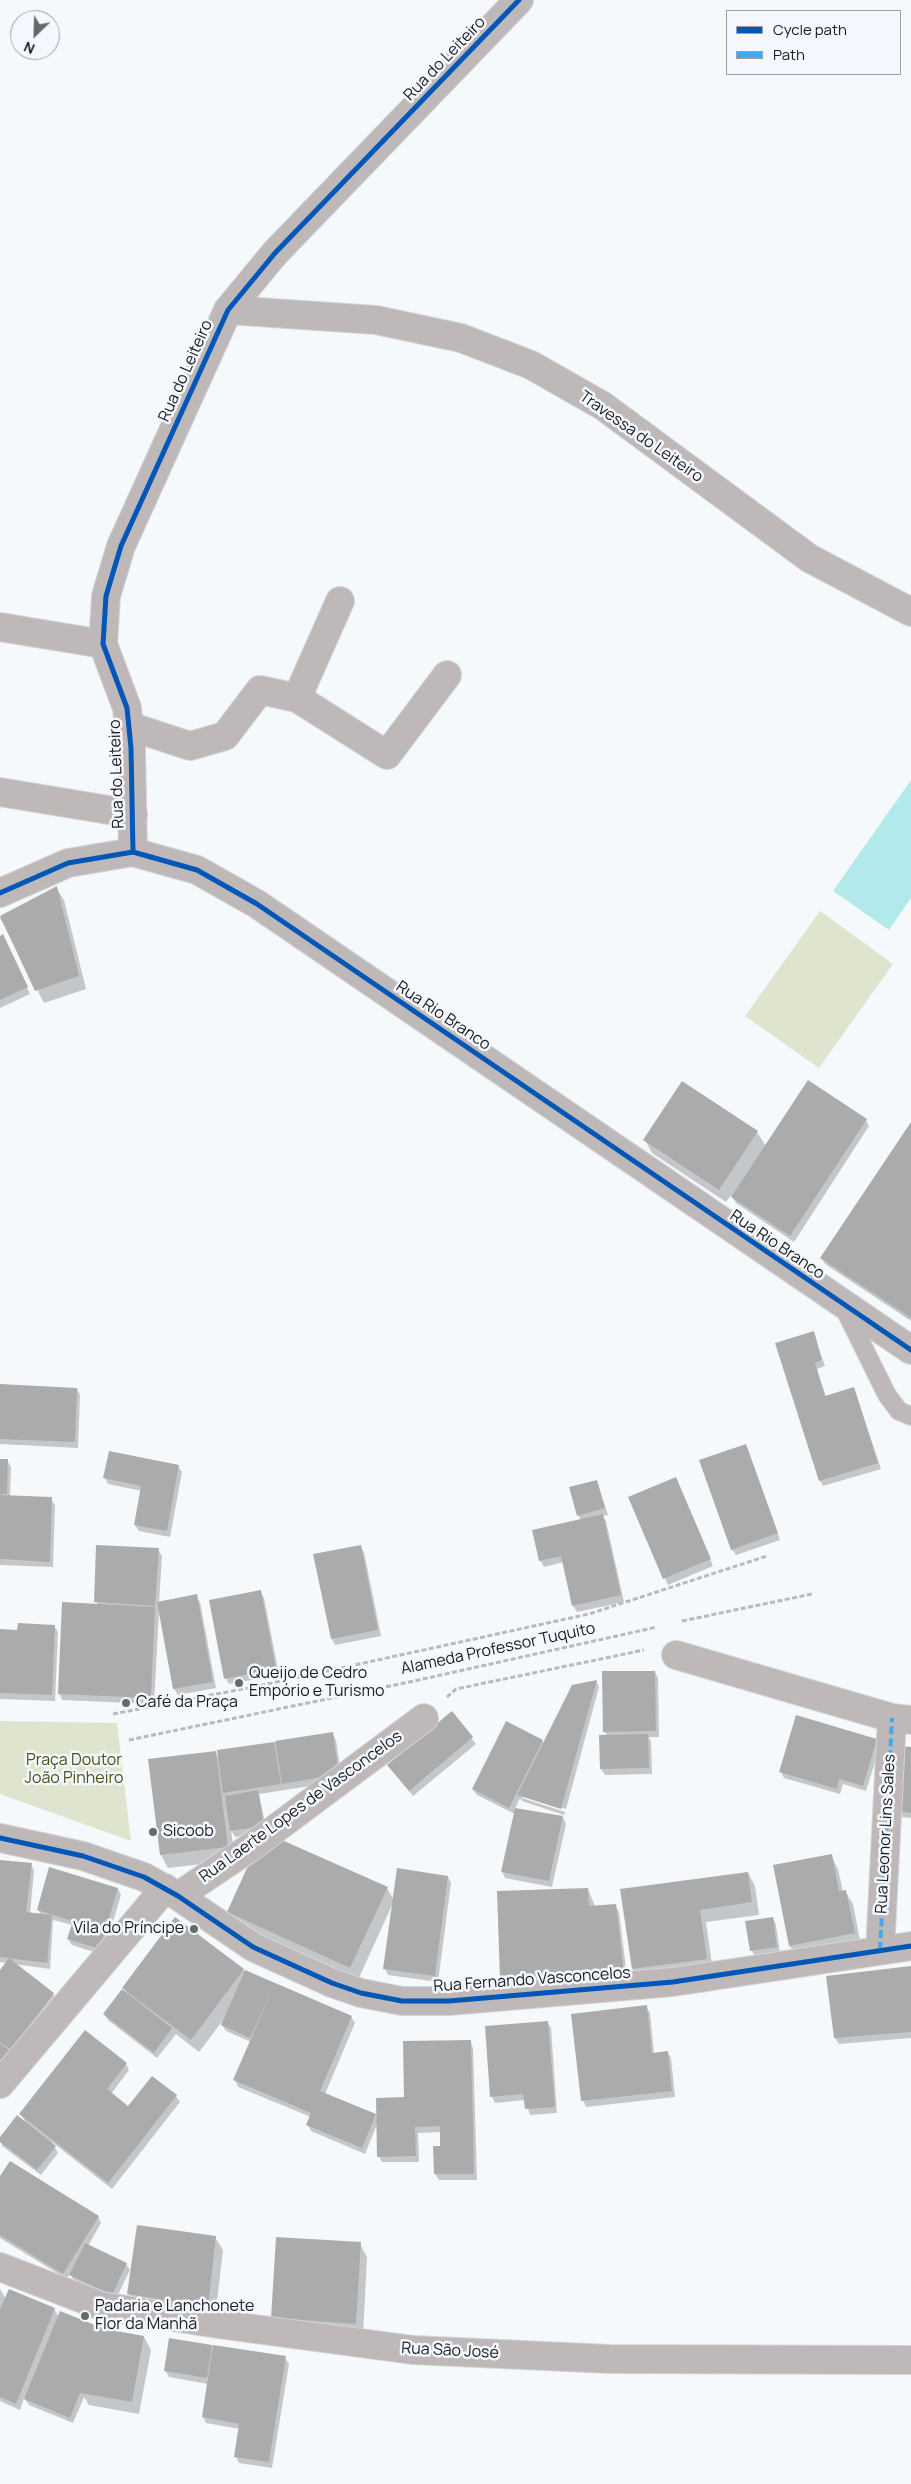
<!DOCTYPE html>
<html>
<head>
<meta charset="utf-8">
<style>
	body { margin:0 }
	#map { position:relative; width:911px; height:2484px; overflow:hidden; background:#f6f9fc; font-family:Manrope,sans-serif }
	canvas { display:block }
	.legend { position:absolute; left:726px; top:10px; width:175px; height:65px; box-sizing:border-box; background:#f4f8fe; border:1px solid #9ca0a5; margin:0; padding:6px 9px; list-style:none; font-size:15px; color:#191b1f }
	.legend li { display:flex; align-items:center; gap:10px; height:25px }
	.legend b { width:25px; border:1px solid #9ca0a5 }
	.north { position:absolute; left:10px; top:10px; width:50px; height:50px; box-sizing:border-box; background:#f4f8fe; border:1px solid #9ca0a5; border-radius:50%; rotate:204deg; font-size:14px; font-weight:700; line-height:20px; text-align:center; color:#191b1f }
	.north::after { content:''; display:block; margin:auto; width:18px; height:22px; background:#66696c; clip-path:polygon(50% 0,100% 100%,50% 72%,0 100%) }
</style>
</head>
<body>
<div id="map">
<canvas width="911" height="2484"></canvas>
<ul class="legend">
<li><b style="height:6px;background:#0057b8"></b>Cycle path</li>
<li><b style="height:6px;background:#3fa9f5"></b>Path</li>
</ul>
<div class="north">N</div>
</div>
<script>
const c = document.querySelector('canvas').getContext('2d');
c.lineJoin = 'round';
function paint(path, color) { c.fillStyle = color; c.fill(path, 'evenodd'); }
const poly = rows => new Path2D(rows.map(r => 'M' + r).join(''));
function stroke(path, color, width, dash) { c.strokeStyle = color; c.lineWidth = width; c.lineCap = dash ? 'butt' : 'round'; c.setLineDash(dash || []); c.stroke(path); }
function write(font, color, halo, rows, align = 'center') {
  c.font = font + ' Manrope,sans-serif'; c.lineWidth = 5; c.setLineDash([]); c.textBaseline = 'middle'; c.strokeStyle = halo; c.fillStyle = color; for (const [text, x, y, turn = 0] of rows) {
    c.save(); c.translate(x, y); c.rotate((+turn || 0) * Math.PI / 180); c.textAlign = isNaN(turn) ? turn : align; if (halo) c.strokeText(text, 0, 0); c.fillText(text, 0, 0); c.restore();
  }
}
paint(poly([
	[820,911,893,964,819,1068,745,1016],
	[0,1721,117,1723,131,1841,0,1794]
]), '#dee4ce');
paint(poly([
	[911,780,911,898,889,930,833,891]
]), '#b2e9ea');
paint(poly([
	[56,888,64,900,86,989,44,1003,0,918],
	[0,937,6,942,30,994,0,1008],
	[866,1120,869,1126,794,1242,736,1203,731,1195,726,1202,652,1153,645,1140,757,1132,766,1146],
	[911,1125,911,1321,825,1264,822,1258],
	[813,1333,825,1366,817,1369,826,1397,854,1388,881,1469,823,1486,820,1480],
	[0,1386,77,1389,80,1395,78,1448,0,1444],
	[746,1445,780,1540,736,1555,732,1549],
	[0,1460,7,1460,11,1467,10,1497,51,1499,55,1505,53,1567,0,1565],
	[178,1466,182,1472,170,1537,139,1531,135,1525,142,1491,108,1484,105,1478],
	[597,1482,608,1515,602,1516,606,1521,624,1602,577,1612,573,1606,564,1562,544,1567,540,1560,581,1520,578,1515],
	[679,1485,713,1566,668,1585,629,1498],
	[97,1546,158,1550,162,1556,159,1603,196,1596,200,1602,216,1688,178,1695,174,1689,159,1611,154,1704,62,1700,59,1693,97,1605],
	[360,1546,364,1552,381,1636,335,1645,332,1639,315,1555],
	[260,1592,264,1598,279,1675,229,1684,226,1678],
	[54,1626,58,1632,55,1701,0,1699,0,1630,18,1631],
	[655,1672,658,1678,659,1737,649,1737,651,1742,652,1774,605,1775,601,1769,607,1736,605,1732],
	[596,1681,599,1687,566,1809,522,1795,522,1798,565,1812,564,1815,522,1801,520,1798,515,1809,563,1817,566,1824,552,1887,505,1878,502,1871,515,1814,477,1795,473,1789,542,1741,544,1744],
	[452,1713,476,1744,413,1796,389,1765],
	[332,1734,336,1740,342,1781,259,1794,267,1832,235,1837,231,1830,235,1860,168,1868,161,1855,215,1752,219,1759,218,1751],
	[876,1740,880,1746,866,1791,843,1784,840,1794,784,1778,781,1772],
	[911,1749,911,1818,900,1817,896,1811],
	[831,1856,838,1869,843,1892,845,1891,853,1904,861,1946,797,1958,790,1946],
	[0,1861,31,1864,34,1871,30,1914,41,1915,38,1910,118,1889,121,1895,103,1955,72,1945,68,1939,73,1925,53,1920,50,1969,14,1964,53,1994,57,2000,0,2086,0,1972,7,1963,0,1962],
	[748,1873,755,1886,759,1915,706,1922,713,1972,640,1982,633,1969,622,1890],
	[448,1877,451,1883,438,1982,388,1975,385,1969,393,1903,358,1980,236,1924,228,1912,387,1888,394,1900],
	[588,1889,595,1906,615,1905,619,1912,627,1977,509,1991,502,1978],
	[773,1918,776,1925,780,1953,755,1956,751,1950],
	[911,1967,911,2038,839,2044,835,2038],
	[243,1970,351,2017,355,2023,325,2094,375,2115,378,2120,470,2041,473,2048,477,2180,439,2180,435,2174,441,2147,441,2132,418,2133,419,2162,382,2162,379,2156,378,2122,365,2154,311,2131,308,2125,311,2117,238,2087,235,2080,251,2042,226,2031,222,2025,224,2019,199,2052,176,2034,157,2058,108,2020,105,2014,128,1996,124,1988],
	[646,2007,650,2013,654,2054,667,2052,671,2058,675,2097,586,2107,583,2100],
	[547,2022,551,2028,557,2113,530,2115,525,2100,495,2103,492,2097],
	[126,2064,129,2070,111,2094,128,2107,153,2077,176,2096,180,2102,112,2189,52,2142,58,2153,41,2175,2,2146,0,2139,27,2125,21,2114],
	[0,2178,98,2217,101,2223,88,2246,126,2264,130,2270,115,2301,74,2281,70,2273,67,2279,0,2238],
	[215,2237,223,2250,215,2319,136,2307,129,2294],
	[360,2244,367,2257,363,2336,273,2318],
	[0,2289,6,2299,54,2309,59,2317,105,2331,144,2337,151,2350,139,2414,89,2405,84,2397,73,2423,29,2405,24,2398,20,2410,0,2401],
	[170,2339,285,2358,289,2364,272,2468,239,2463,236,2456,240,2429,206,2423,203,2417,208,2384,169,2377,165,2370]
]), '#0003');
paint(poly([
	[57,886,79,976,35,991,0,916],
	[3,934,28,987,0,1000,0,936],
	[808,1080,867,1119,790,1236,731,1197],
	[682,1081,758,1131,719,1190,643,1140],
	[911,1122,911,1318,820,1258],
	[814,1331,822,1360,815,1363,825,1396,854,1387,878,1463,819,1481,775,1343],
	[0,1384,77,1388,75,1442,0,1439],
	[746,1444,778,1533,731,1550,699,1460],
	[109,1451,179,1465,167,1531,134,1525,141,1486,103,1478],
	[0,1459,8,1459,7,1494,0,1494],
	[676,1477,711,1559,663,1579,628,1497],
	[597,1480,605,1508,577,1516,569,1487],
	[0,1495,52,1497,50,1562,0,1559],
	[603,1514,621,1595,572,1606,561,1556,539,1561,532,1530],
	[96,1545,159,1548,155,1606,94,1602],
	[361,1545,378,1630,331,1639,313,1554],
	[261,1590,276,1669,224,1679,209,1600],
	[197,1594,213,1682,173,1689,157,1602],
	[62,1602,155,1607,151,1698,58,1694],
	[18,1623,55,1625,52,1695,0,1693,0,1629,17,1630],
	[602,1671,655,1671,656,1731,603,1732],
	[597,1680,561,1809,517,1795,572,1685],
	[452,1711,473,1737,409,1791,387,1765],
	[796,1715,877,1739,863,1786,839,1779,837,1789,779,1772],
	[506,1721,543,1740,509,1808,472,1789],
	[333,1732,339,1774,282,1784,275,1741],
	[648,1734,649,1768,600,1769,599,1735],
	[274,1742,281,1784,223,1793,217,1750],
	[901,1746,911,1747,911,1813,895,1811],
	[216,1751,228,1847,160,1855,148,1759],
	[258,1790,264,1826,230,1831,225,1796],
	[515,1808,563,1816,549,1881,501,1872],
	[275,1837,388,1887,350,1968,227,1912,247,1868],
	[832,1854,839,1891,846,1890,855,1933,789,1946,773,1865],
	[0,1860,32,1863,26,1912,52,1915,47,1963,0,1957],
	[49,1867,118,1888,100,1949,67,1939,73,1921,37,1910],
	[397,1868,448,1876,435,1976,383,1969],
	[748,1872,752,1902,700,1910,707,1959,632,1969,620,1889],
	[588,1888,589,1906,616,1904,624,1971,592,1975,500,1979,497,1891],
	[175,1917,244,1969,191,2040,122,1988],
	[773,1917,777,1947,750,1951,745,1921],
	[9,1958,54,1993,11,2050,0,2042,0,1970],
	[911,1966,911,2032,834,2038,826,1976],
	[245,1970,352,2016,320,2091,376,2114,362,2148,306,2125,311,2113,233,2080,273,1988,250,2038,221,2025],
	[122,1989,172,2028,154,2053,103,2014],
	[647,2005,652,2053,668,2051,672,2091,581,2101,571,2014],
	[548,2021,555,2107,525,2109,523,2094,490,2097,485,2026],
	[85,2030,127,2063,107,2089,128,2106,152,2076,177,2095,108,2183,19,2114],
	[471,2040,474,2174,434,2174,433,2146,440,2146,440,2126,415,2127,416,2156,377,2157,376,2098,404,2097,403,2041],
	[0,2043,10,2051,0,2064],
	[17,2115,56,2146,37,2170,0,2142,0,2137],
	[10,2161,99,2216,63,2274,0,2235,0,2176],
	[137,2225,216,2236,208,2307,127,2294],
	[276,2237,361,2242,356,2324,271,2318],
	[85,2243,127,2263,112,2295,69,2275],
	[9,2289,55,2308,16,2404,0,2397,0,2309],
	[60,2311,105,2329,144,2336,132,2402,80,2393,70,2418,24,2399],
	[169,2338,212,2345,207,2378,164,2371],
	[213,2345,286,2356,269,2462,234,2457,239,2424,202,2417]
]), '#acabac');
const service = poly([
	[844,1308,887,1395,899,1411,911,1416]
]);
const minor = poly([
	[228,310,376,320,461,338,531,365,603,406,809,558,911,612],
	[0,627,103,644],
	[297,698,340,601],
	[129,726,190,746,225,736,260,690,297,698,387,755,447,675],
	[0,792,133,814],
	[676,1655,892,1718,911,1720],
	[0,1838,83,1856,144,1877,178,1896,253,1947,332,1983,361,1993,402,2001,449,2001,673,1982,911,1946],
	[178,1896,251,1847,424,1718],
	[880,1950,892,1718],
	[0,2084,165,1888],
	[0,2267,101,2306,225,2325,413,2350,610,2359,911,2360]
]);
const tertiary = poly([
	[133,852,131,748,127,708,103,644,106,596,121,546,228,310,275,253,519,0],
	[0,893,68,863,133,852,197,870,257,904,911,1350]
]);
stroke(service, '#d3d5d8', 20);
stroke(minor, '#d3d5d8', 30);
stroke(tertiary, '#d3d5d8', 30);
stroke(poly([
	[682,1621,812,1594],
	[447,1697,456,1689,644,1650],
	[113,1714,258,1686,589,1614,767,1556],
	[129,1740,414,1681,657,1627]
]), '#bcb8bb', 3, [5, 2.5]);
stroke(service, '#beb8b8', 18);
stroke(minor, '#beb8b8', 28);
stroke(tertiary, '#beb8b8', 28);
stroke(poly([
	[880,1950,892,1718]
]), '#3fa9f5', 4, [8, 4]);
stroke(poly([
	[133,852,131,748,127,708,103,644,106,596,121,546,228,310,275,253,519,0],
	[0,893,68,863,133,852,197,870,257,904,911,1350],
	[0,1838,83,1856,144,1877,178,1896,253,1947,332,1983,361,1993,402,2001,449,2001,673,1982,911,1946]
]), '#0057b8', 5);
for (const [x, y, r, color] of [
	[239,1683,5,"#66696c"],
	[126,1703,5,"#66696c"],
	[153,1832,5,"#66696c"],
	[194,1929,5,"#66696c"],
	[85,2316,5,"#66696c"]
]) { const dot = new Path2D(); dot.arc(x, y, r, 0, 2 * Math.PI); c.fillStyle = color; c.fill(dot); stroke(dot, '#f4f8fe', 2); }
write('16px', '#191b1f', '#f4f8fe', [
	["Rua do Leiteiro",445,59,-46],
	["Rua do Leiteiro",186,371,-66],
	["Travessa do Leiteiro",641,437,35],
	["Rua do Leiteiro",117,774,-92],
	["Rua Rio Branco",443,1016,34],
	["Rua Rio Branco",777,1245,34],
	["Alameda Professor Tuquito",498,1649,-12],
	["Rua Laerte Lopes de Vasconcelos",301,1807,-36],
	["Rua Leonor Lins Sales",886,1834,-87],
	["Rua Fernando Vasconcelos",532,1980,-4],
	["Rua São José",450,2351,3]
]);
write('16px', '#191b1f', '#f4f8fe', [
	["Queijo de Cedro",249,1674],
	["Empório e Turismo",249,1692],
	["Café da Praça",136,1703],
	["Sicoob",163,1832],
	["Vila do Príncipe",184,1929,"right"],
	["Padaria e Lanchonete",95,2307],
	["Flor da Manhã",95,2325]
], 'left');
write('16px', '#4a5214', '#f4f8fe', [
	["Praça Doutor",74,1761],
	["João Pinheiro",74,1779]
]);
</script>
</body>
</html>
